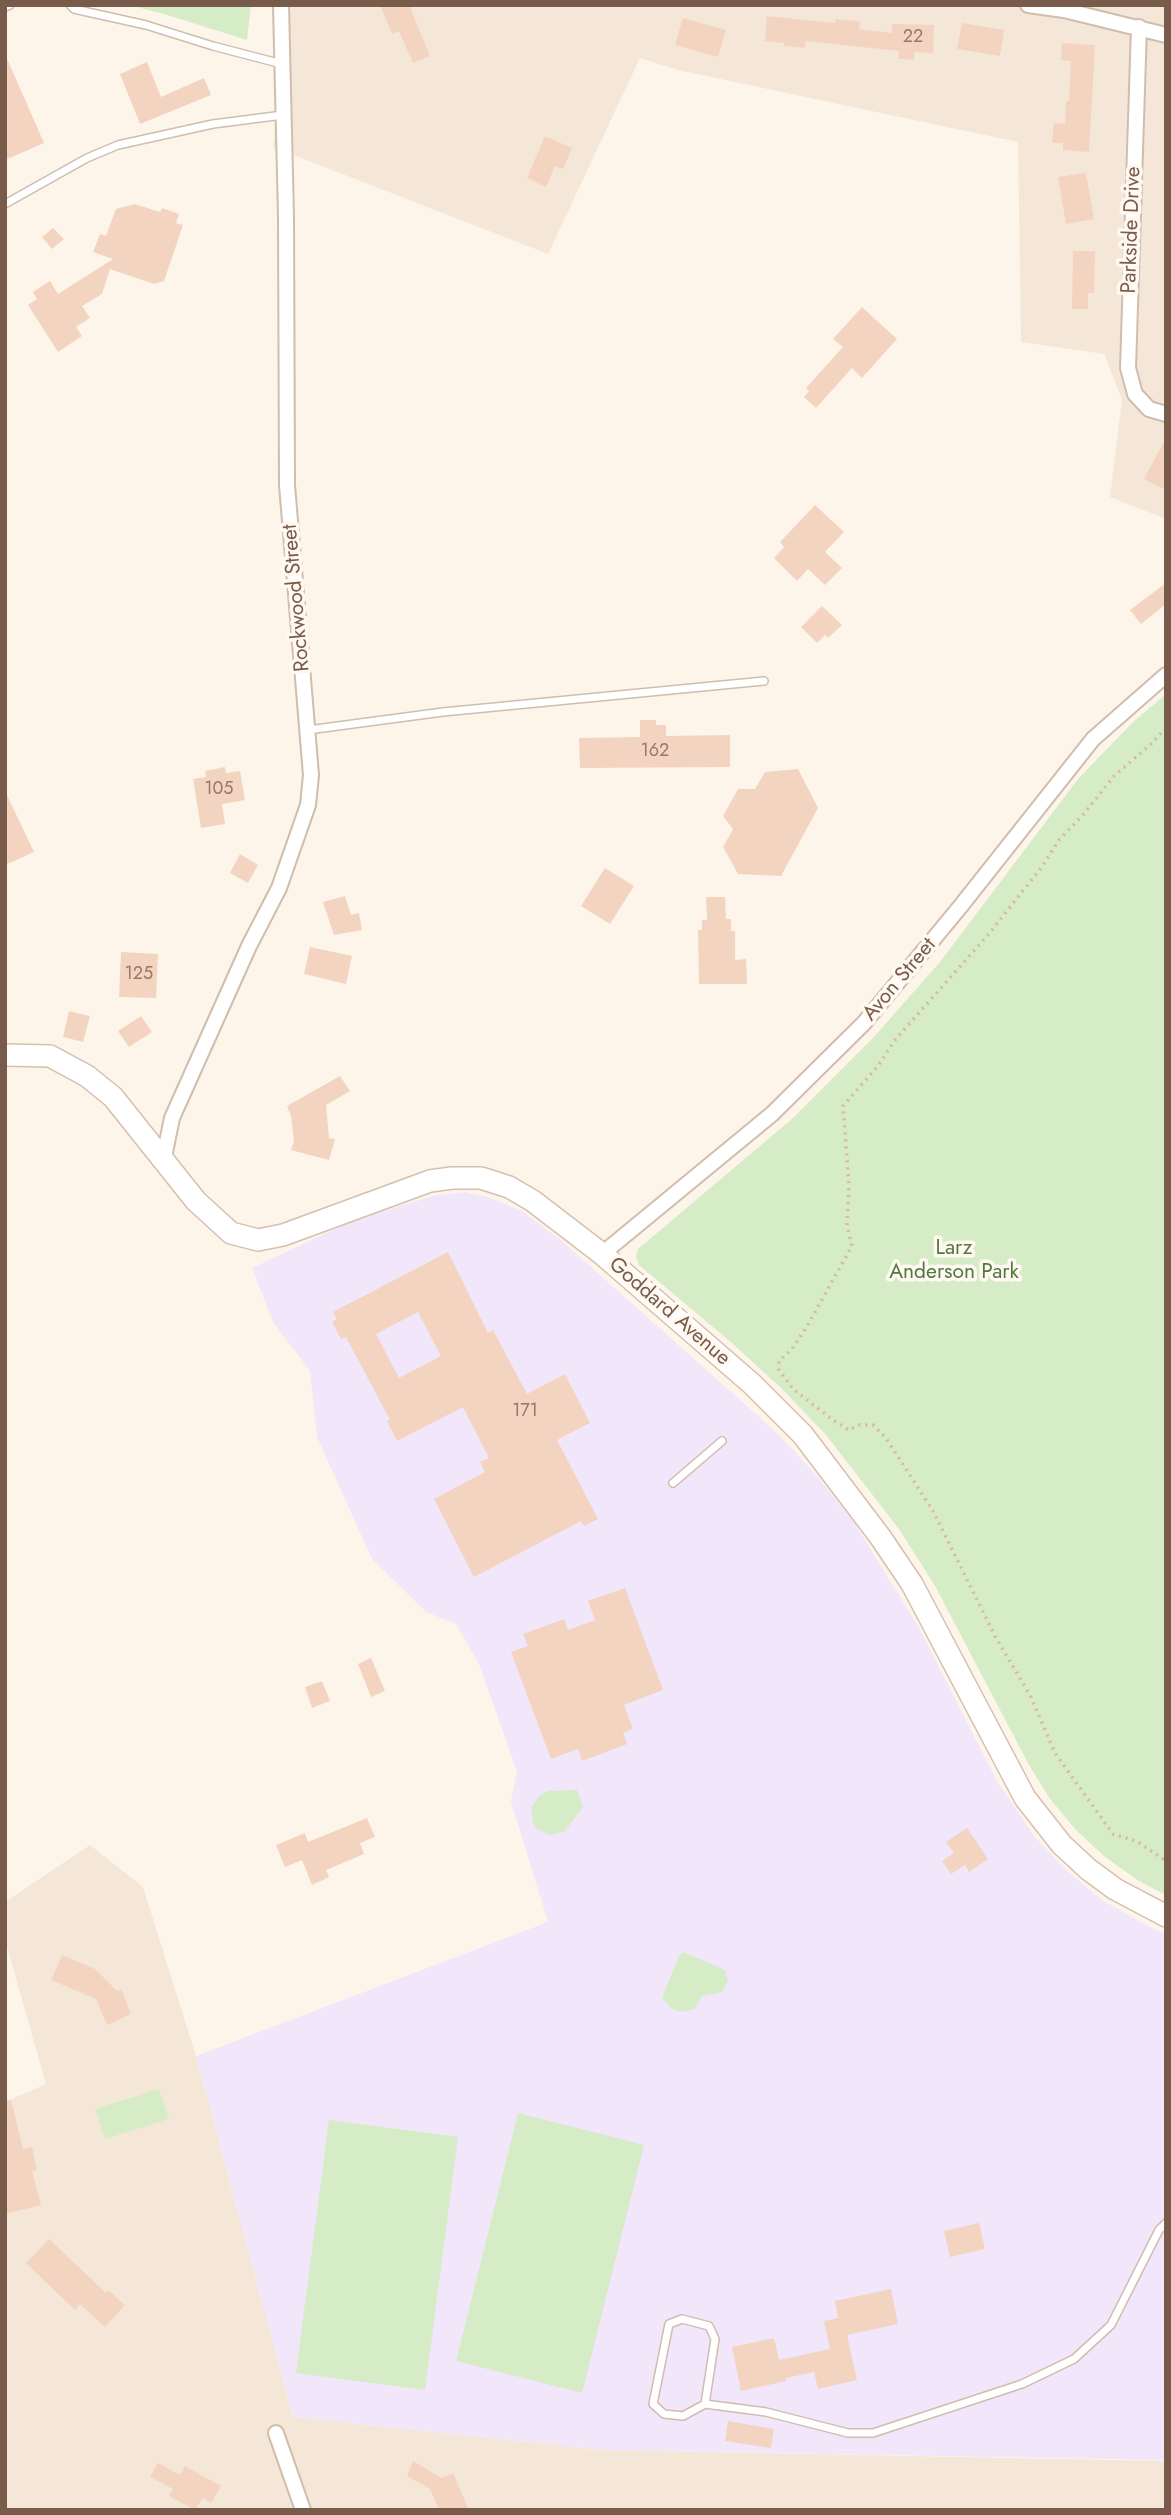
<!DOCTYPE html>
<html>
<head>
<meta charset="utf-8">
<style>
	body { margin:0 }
	#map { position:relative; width:1171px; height:2515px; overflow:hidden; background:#fdf5ea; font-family:Jost,sans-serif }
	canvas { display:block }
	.frame { position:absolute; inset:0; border:7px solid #795b4c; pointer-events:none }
</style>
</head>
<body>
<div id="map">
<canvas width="1171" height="2515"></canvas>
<div class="frame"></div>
</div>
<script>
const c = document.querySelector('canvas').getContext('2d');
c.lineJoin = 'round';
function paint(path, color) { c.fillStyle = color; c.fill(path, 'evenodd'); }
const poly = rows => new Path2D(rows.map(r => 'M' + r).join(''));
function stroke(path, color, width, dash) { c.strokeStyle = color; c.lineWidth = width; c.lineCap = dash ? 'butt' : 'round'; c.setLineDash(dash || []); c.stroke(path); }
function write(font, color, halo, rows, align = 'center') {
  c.font = font + ' Jost,sans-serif'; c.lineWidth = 7; c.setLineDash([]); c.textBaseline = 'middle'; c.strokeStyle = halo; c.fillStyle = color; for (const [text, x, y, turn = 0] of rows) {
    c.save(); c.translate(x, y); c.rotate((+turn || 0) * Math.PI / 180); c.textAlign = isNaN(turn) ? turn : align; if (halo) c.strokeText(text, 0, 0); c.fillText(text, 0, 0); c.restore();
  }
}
paint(poly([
	[291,5,1166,5,1166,519,1110,497,1122,400,1104,354,1021,342,1018,142,678,70,640,58,548,254,273,147],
	[90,1845,143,1887,196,2056,293,2417,602,2450,1166,2461,1166,2510,5,2510,5,2102,46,2084,5,1940,5,1902]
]), '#f5e7d8');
paint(poly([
	[465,1192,491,1198,522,1211,562,1241,777,1433,816,1475,855,1524,918,1626,997,1781,1035,1837,1066,1870,1102,1900,1140,1922,1166,1934,1166,2460,602,2450,293,2417,196,2056,548,1922,511,1801,517,1771,479,1664,456,1624,426,1612,372,1559,317,1437,310,1371,273,1322,252,1268,356,1219,437,1195]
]), '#f2e6fa');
paint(poly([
	[129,5,251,5,247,40,164,14],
	[1166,694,1166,1895,1139,1881,1105,1857,1076,1830,1050,1799,1029,1765,935,1586,899,1529,826,1435,782,1389,732,1343,639,1265,636,1257,638,1249,792,1119,873,1038,940,962,1078,779,1132,723],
	[577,1790,583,1807,564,1832,550,1835,537,1829,533,1823,531,1808,539,1796,548,1791],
	[684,1952,725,1970,728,1981,722,1992,702,1996,695,2009,682,2012,672,2009,662,1998,679,1956],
	[159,2089,169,2119,105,2139,95,2109],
	[518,2113,644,2145,582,2393,456,2361],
	[329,2120,458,2137,425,2390,296,2373]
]), '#d6ecc7');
paint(poly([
	[380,5,409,5,430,56,413,63,399,31,392,34],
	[767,16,835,23,836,19,860,21,859,29,892,33,892,24,934,25,933,53,914,52,914,60,899,59,899,51,806,41,805,48,784,46,784,43,765,41],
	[683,18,726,30,718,57,675,45],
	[962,23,1004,30,1000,56,957,49],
	[1062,43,1095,45,1089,152,1063,150,1063,143,1052,143,1054,123,1065,124,1066,101,1069,101,1071,61,1061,60],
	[5,54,44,143,5,160],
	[147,62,161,97,204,78,211,95,140,124,120,74],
	[545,136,572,148,563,169,555,166,546,187,527,178],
	[1086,173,1094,219,1066,224,1058,177],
	[135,204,160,212,162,208,179,214,176,223,183,225,164,281,154,284,110,269,102,294,82,306,90,318,76,327,82,336,58,352,28,305,37,299,33,292,50,281,58,294,113,259,93,252,100,234,106,236,116,209],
	[53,228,64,239,52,249,42,237],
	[1073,251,1095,251,1094,293,1088,293,1088,309,1072,309],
	[862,307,897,339,862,378,852,368,816,408,804,397,809,391,806,388,843,347,833,339],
	[1166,438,1166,490,1144,479],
	[815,505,844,532,825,552,842,568,825,585,808,569,797,581,774,558,784,547,780,542],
	[1166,583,1166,604,1141,624,1130,610],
	[822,606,842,625,828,638,825,635,817,643,801,627],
	[640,720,656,720,656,725,666,725,666,736,730,735,730,767,580,768,579,738,640,737],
	[225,767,226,773,240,771,245,800,222,804,225,824,201,828,193,779,206,777,205,771],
	[798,769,818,808,781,876,738,874,723,847,733,829,723,816,738,789,755,789,765,772],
	[5,791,34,852,5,865],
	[240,854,258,865,248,883,230,873],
	[605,868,634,886,610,924,581,906],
	[345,896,351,915,359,913,362,930,334,935,323,902],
	[706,897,725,897,726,919,731,919,731,931,735,931,735,960,746,959,747,984,699,984,698,930,702,930,702,920,707,920],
	[310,947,352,956,346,984,304,974],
	[121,952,158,954,156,998,119,997],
	[69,1011,90,1016,83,1042,63,1037],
	[141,1016,152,1032,129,1047,118,1031],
	[340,1076,350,1091,326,1105,329,1138,335,1139,329,1160,291,1150,294,1141,291,1116,287,1106],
	[448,1252,488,1333,493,1330,527,1394,565,1374,590,1423,557,1440,598,1519,584,1526,581,1521,474,1577,434,1499,485,1472,480,1462,489,1458,463,1407,397,1441,387,1421,390,1420,346,1337,341,1339,332,1322,337,1319,333,1312],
	[418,1312,441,1356,399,1378,376,1334],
	[625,1588,663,1690,624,1705,633,1729,623,1733,627,1744,582,1761,578,1749,551,1759,511,1652,528,1646,523,1634,564,1619,568,1630,595,1620,588,1601],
	[371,1658,385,1691,371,1697,358,1664],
	[322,1681,330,1701,312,1708,305,1687],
	[367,1818,375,1837,360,1843,364,1854,326,1870,329,1877,312,1885,302,1860,285,1867,276,1845,305,1833,308,1842],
	[967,1828,988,1859,969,1872,965,1865,951,1874,942,1861,954,1853,946,1842],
	[62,1955,95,1969,117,1991,121,1989,131,2014,107,2025,96,1999,51,1980],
	[11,2100,23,2149,32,2147,37,2170,32,2171,41,2205,5,2214,5,2101],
	[979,2223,985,2249,950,2257,944,2231],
	[49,2239,106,2293,108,2290,125,2305,105,2327,80,2304,75,2310,26,2263],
	[891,2289,898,2324,847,2335,857,2380,818,2389,814,2372,786,2378,786,2381,741,2391,732,2347,774,2338,779,2360,830,2349,824,2321,838,2318,835,2301],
	[728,2421,774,2429,771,2448,725,2441],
	[413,2461,442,2478,453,2473,469,2510,439,2510,430,2489,407,2476],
	[158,2463,180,2475,185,2466,221,2486,211,2503,203,2498,195,2510,169,2496,173,2489,150,2477]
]), '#f3d4c1');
const service = poly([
	[70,5,74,9,146,25,213,46,282,64],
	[5,7,10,5],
	[5,204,87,158,118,145,213,124,283,115],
	[308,730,443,712,764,681],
	[673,1483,722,1441],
	[705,2404,715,2339,709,2326,682,2319,669,2324,653,2404,664,2414,683,2416,705,2404,766,2412,848,2433,873,2433,1022,2384,1074,2359,1111,2325,1159,2230,1166,2223]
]);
const minor = poly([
	[1028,5,1064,10,1166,35],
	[1139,27,1128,368,1135,394,1149,409,1166,414],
	[163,1162,172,1118,249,946,279,888,308,805,311,775,287,485,286,217,281,5],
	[602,1254,772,1114,864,1023,960,907,1093,739,1166,675],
	[276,2433,303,2510]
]);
const secondary = poly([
	[5,1055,50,1056,87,1076,113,1097,196,1201,231,1233,258,1240,283,1235,430,1181,452,1178,481,1178,509,1187,533,1201,602,1254,752,1384,803,1435,881,1538,912,1584,1025,1798,1062,1845,1088,1869,1115,1889,1166,1916]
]);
stroke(service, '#d0bdae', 10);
stroke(minor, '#d0bdae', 18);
stroke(secondary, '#d6bfae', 24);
stroke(poly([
	[1166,728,1150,745,1114,776,1083,815,1059,840,1041,868,987,936,894,1041,878,1066,843,1106,849,1184,847,1226,852,1246,806,1328,792,1349,779,1361,779,1370,794,1390,833,1420,849,1430,859,1425,873,1425,886,1438,933,1511,996,1638,1031,1697,1055,1753,1113,1834,1138,1842,1166,1861]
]), '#d9b7a3', 3.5, [2, 5]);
stroke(service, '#fff', 7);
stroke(minor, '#fff', 14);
stroke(secondary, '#fff', 21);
write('18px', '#987969', null, [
	["22",913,38],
	["162",655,752],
	["105",219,790],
	["125",139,975],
	["171",525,1412]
]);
write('21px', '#795b4c', '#fff9f1', [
	["Parkside Drive",1132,230,-88],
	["Rockwood Street",297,598,-95],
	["Avon Street",900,980,-50],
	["Goddard Avenue",669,1312,41]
]);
write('21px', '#527941', '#fff9f1', [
	["Larz",954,1249],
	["Anderson Park",954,1273]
]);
</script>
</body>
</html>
